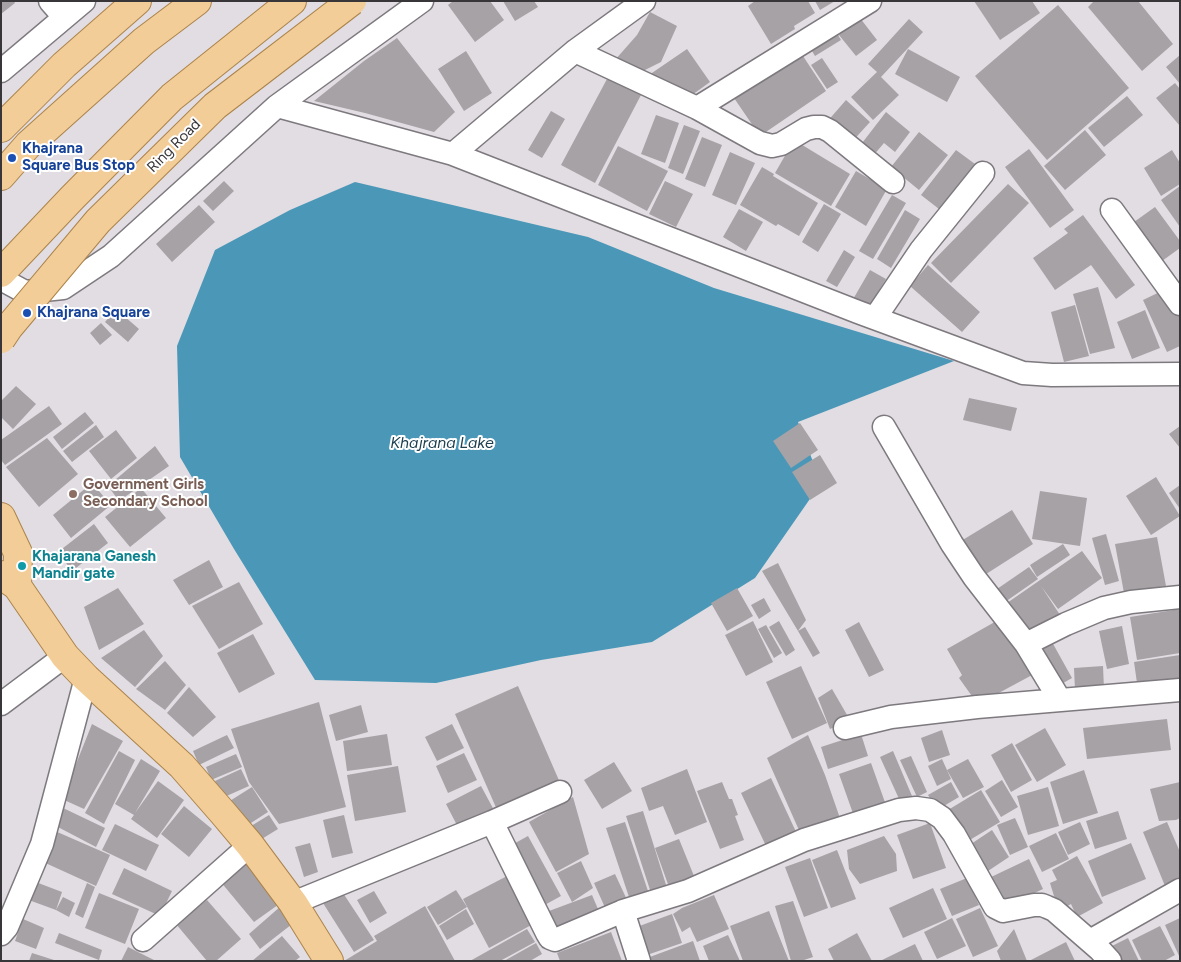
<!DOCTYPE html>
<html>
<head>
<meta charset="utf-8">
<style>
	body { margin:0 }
	#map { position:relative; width:1181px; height:962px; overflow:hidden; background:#e1dde2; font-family:Figtree,sans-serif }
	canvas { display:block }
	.frame { position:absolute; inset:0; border:2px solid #383638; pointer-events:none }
</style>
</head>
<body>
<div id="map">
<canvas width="1181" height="962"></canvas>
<div class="frame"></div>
</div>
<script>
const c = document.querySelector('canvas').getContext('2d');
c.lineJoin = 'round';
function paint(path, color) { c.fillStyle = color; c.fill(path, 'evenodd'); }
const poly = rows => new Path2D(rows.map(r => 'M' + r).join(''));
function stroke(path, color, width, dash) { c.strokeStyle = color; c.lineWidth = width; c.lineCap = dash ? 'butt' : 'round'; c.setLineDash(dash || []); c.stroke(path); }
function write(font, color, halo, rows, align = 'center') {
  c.font = font + ' Figtree,sans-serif'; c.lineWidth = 4; c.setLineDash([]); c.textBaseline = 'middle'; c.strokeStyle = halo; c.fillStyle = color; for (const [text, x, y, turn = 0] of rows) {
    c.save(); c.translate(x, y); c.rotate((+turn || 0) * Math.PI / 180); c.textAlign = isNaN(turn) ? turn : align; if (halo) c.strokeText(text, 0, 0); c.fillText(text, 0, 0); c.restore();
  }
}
paint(poly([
	[355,182,588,237,714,288,954,361,798,422,821,483,755,578,652,642,541,660,436,683,315,680,234,549,180,457,177,346,215,250,290,210]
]), '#4b97b8');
paint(poly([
	[1,1,14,1,15,3,1,14],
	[453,1,490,1,504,20,475,42,448,5],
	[503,1,534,1,538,7,515,21],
	[755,1,808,1,815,13,794,26,795,29,771,44,748,6],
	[815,1,835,1,820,10],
	[974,1,1032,1,1040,13,1000,40],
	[1094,1,1138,1,1173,44,1142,71,1088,7],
	[1058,5,1129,88,1047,160,975,76],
	[650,12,677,26,661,62,639,73,615,60,637,35],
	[860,18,877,40,856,56,839,35],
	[909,19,923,32,881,77,899,95,873,120,851,97,877,72,868,64],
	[835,30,841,40,815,56,809,46],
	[397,38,455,112,434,132,365,113,314,101,364,61],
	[687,49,710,82,692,95,649,75],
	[908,49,960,77,947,102,895,74],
	[466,51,492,93,464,111,438,69],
	[801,53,826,91,760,136,734,98],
	[1180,55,1180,84,1166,67],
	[822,58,838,82,827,89,811,65],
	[607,79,641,95,595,183,561,165],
	[1175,83,1180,89,1180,126,1156,98],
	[1127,96,1143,115,1104,147,1088,128],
	[846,100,870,122,849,145,826,123],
	[551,111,565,119,542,158,528,150],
	[886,112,910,132,895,152,884,143,872,157,859,147],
	[656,115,679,123,665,163,641,154],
	[684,125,700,131,683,174,668,168],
	[1085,130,1106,155,1065,190,1044,166],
	[919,132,948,155,919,190,891,167],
	[702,137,722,145,705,187,685,179],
	[794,140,850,174,831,206,775,173],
	[618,146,668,171,647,211,598,185],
	[1029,149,1074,210,1050,228,1005,167],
	[956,150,975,164,939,209,921,195],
	[1172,150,1180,163,1180,184,1161,196,1144,168],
	[730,152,755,163,736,205,712,195],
	[762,167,774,174,773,176,818,203,799,236,778,224,776,226,740,205],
	[856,171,887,189,866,226,835,207],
	[224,181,234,191,213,211,203,201],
	[665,181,693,194,676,227,649,214],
	[1008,184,1029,203,951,283,931,263],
	[1180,186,1180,227,1161,200],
	[892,195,906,203,873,259,859,251],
	[824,204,841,214,818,252,802,242],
	[199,205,215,222,172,262,156,244],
	[1155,207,1180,241,1180,248,1162,261,1134,222],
	[739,209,763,222,746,251,723,237],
	[905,210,920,219,891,268,877,259],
	[1083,215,1135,285,1116,299,1091,265,1055,290,1033,258,1068,233,1064,229],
	[844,250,855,257,837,287,826,281],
	[928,265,980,312,962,332,910,286],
	[870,270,886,279,867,310,852,301],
	[1098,287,1115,348,1090,354,1073,294],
	[1166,289,1180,318,1180,346,1167,352,1143,300],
	[1075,305,1089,356,1064,362,1051,312],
	[116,309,139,329,128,342,105,322],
	[1145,310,1160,348,1132,359,1117,322],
	[101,323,112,335,100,345,90,333],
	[16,386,36,404,13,429,1,417,1,401],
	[969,398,1017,408,1011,431,963,420],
	[49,406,62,424,5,465,1,460,1,440],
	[85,412,94,423,62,449,53,437],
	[800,423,818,450,791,468,773,441],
	[96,425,104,437,72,462,63,451],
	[1180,426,1180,448,1169,434],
	[116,430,137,458,111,479,89,451],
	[47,438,78,474,39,507,6,467],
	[155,446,169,466,119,501,108,486],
	[820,455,837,483,810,500,792,472],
	[1156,477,1180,516,1151,535,1126,496],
	[92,483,111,505,71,538,53,515],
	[1180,485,1180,509,1169,493],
	[141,488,166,518,130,547,105,517],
	[1040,491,1087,498,1080,546,1032,539],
	[1012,510,1033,544,983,576,961,541],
	[94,524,108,543,72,571,58,552],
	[1106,534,1119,581,1105,585,1092,538],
	[1157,537,1166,586,1124,593,1115,544],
	[1063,544,1070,555,1037,577,1030,565],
	[1082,551,1102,578,1058,609,1041,586,1062,618,1030,639,1007,603],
	[209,560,223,587,189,605,173,580],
	[778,563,806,620,798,631,762,571],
	[1029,567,1038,579,1005,602,997,589],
	[239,582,263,624,219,649,192,606],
	[118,588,144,624,99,650,84,607],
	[737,588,753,616,727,631,711,603],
	[764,598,771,611,759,619,751,605],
	[1180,609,1180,653,1137,660,1130,617],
	[1000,619,1034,674,995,695,974,699,959,678,962,675,947,649],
	[753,621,773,662,746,676,725,635],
	[779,621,795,650,786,656,769,627],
	[859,622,884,670,869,677,845,630],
	[766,625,782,653,774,658,758,629],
	[1122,626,1129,664,1107,669,1099,631],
	[805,627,820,653,813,657,798,631],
	[144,630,163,656,135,687,101,658],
	[253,634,275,674,239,693,217,653],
	[1052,642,1072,678,1058,686,1037,649],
	[1180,655,1180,686,1138,690,1134,662],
	[165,661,186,685,165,710,136,689],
	[801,666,827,723,792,739,766,682],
	[1103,666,1104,689,1075,690,1074,668],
	[518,686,561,785,498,812,455,714],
	[189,687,216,717,193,737,167,713],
	[832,689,850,720,830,729,818,698],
	[319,702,346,807,279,824,249,782,231,729],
	[361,705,368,732,336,741,329,715],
	[1167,719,1171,750,1087,759,1083,728],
	[92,724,123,741,84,809,62,799],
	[452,724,464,748,437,761,425,737],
	[1045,728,1066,765,1037,782,1015,745],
	[942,730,950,755,929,762,921,738],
	[387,734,392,765,347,771,343,741],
	[861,734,868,756,828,769,821,747],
	[227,735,234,748,199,765,193,751],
	[808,735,825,775,842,824,802,837,767,758],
	[1012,743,1032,780,1011,792,991,755],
	[119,751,135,760,104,824,85,813],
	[893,751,912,796,900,801,880,757],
	[464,753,477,780,448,793,436,766],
	[236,754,242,767,211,780,206,767],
	[911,756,927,792,917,797,900,760],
	[141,759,160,771,135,813,158,781,184,800,157,838,131,819,134,815,115,804],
	[942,759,951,779,937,786,928,766],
	[968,759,984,787,963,798,947,770],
	[614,762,632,791,602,809,584,780],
	[871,763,887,808,855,819,839,774],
	[398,766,406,812,355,821,347,775],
	[241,769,249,786,222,798,215,781],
	[687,769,707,822,675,835,663,806,649,811,641,788],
	[1084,770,1098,813,1063,824,1050,782],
	[771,778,797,834,767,848,741,793],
	[1002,780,1018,807,1001,817,985,791],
	[722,782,729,799,732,799,738,815,735,816,744,840,720,849,697,791],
	[951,782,959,797,937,810,928,795],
	[1180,782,1180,818,1176,820,1159,821,1150,789],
	[481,786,495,812,460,831,446,804],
	[252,787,268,812,240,830,225,804],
	[1048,787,1059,826,1028,835,1017,796],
	[981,790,1000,822,968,841,948,810],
	[573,797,589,854,556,872,529,822],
	[184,806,212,829,189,857,161,834],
	[63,808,105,828,96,847,56,826],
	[643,811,667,888,651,893,626,816],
	[1118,811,1127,839,1095,849,1086,821],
	[269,815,278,829,252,845,243,831],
	[344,815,353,853,332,858,323,820],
	[1015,818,1028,847,1010,855,997,825],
	[625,822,650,897,631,903,606,828],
	[1080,822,1090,844,1068,855,1058,832],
	[1167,822,1180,852,1180,879,1165,886,1143,832],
	[930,823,946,868,913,879,897,835],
	[115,824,159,845,146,871,102,850],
	[992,830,1009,857,985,873,968,846],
	[55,831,110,855,96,886,41,861],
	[1056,833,1069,859,1042,872,1029,846],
	[528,836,561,896,541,907,508,847],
	[884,836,896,854,897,871,860,884,849,869,847,850],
	[679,839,694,876,669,887,655,848],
	[310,843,318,872,304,877,295,847],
	[1131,843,1146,879,1102,897,1088,861],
	[837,850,856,899,831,908,812,860],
	[1077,856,1103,903,1077,917,1071,904,1064,908,1054,896,1050,883,1057,880,1052,870],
	[247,858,282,902,254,922,220,881],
	[810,858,828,908,804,917,785,867],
	[1029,859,1043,889,1003,908,989,878],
	[581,861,593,888,572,902,557,873],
	[124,868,172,891,160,916,112,894],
	[615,874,628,902,607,912,594,883],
	[509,875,535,923,489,948,463,899],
	[967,878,979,905,952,916,940,889],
	[33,881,62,892,56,910,26,899],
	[87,883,95,887,83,918,75,914],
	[933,888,947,919,903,938,889,908],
	[456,890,467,907,438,925,427,907],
	[374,891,387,913,370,923,357,900],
	[99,893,139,909,125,944,85,928],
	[343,893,374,940,354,952,323,903],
	[592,895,601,916,554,936,541,914],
	[714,895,729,929,697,942,690,927,682,932,673,914,682,908],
	[63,897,75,903,69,917,56,910],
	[207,900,241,939,216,961,207,961,176,924],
	[793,901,813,957,801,961,791,961,775,906],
	[281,906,296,921,260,949,249,934],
	[425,906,455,961,344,961,377,941,374,936],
	[980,908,998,946,973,957,956,919],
	[466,909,474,924,447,940,439,926],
	[769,911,789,961,743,961,730,926],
	[672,914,682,943,644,956,634,928],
	[952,918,966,946,937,959,924,932],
	[1180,918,1180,958,1165,925],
	[23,919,44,928,36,949,15,941],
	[1160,926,1175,955,1164,961,1142,961,1132,940],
	[527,929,535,942,500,961,470,961],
	[1014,929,1027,961,1001,961,997,951],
	[611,932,622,961,560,961,557,953],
	[59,933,102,950,99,960,55,943],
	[857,933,872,961,834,961,828,949],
	[728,935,740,961,709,961,703,946],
	[282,936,300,957,295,961,252,961],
	[1128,938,1139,961,1119,961,1112,946],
	[693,941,700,961,639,961],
	[1066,942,1075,961,1029,961],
	[536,943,542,954,530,961,504,961],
	[915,944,923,961,880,961],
	[128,947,156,961,121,961],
	[32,953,54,960,54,961,29,961]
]), '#a6a2a6');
const minor = poly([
	[50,1,64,17],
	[575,51,697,108,760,143,772,146,781,144,806,129,814,127,822,127,830,131,893,182],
	[1,71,84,1],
	[277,106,453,154,858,312,1023,373,1052,375,1180,374],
	[697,108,870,1],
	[453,154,575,51,644,1],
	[1112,210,1180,304],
	[1,279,25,292,63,288,111,256,277,106,422,1],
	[875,318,921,250,983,173],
	[884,427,952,544,974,577,1026,644,1060,700],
	[1026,644,1066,624,1104,608,1131,602,1180,597],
	[1,704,65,656],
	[845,728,891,717,977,707,1180,690],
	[492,822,547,933,550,938,555,940,623,911,688,891,804,840,899,810,916,808,930,810,942,818,954,834,995,907,1003,911,1034,905,1042,905,1047,907,1054,910,1100,950,1110,961],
	[293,903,492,822,560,792],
	[623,911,639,961],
	[1,934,7,927,42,844,86,678],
	[143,940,250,845],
	[1090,941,1180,890]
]);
const major = poly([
	[1,128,64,65,137,1],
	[1,176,28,145,144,41,197,1],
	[1,273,72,198,172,97,292,1],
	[1,517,18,553,17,586],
	[1,575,17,586,65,656,86,678,182,766,223,813,250,845,293,903,329,961]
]);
stroke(minor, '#7d797e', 25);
stroke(major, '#ac834a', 30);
stroke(minor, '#fff', 22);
stroke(major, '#f2cd98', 28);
const majorBridge = poly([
	[1,339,9,327,98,221,215,106,352,1]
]);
stroke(majorBridge, '#ac834a', 30, []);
stroke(majorBridge, '#f2cd98', 28);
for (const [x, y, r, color] of [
	[12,158,5,"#1a4fb4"],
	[27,313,5,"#1a4fb4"],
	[73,494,5,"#8d6e63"],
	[22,566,5,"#0f9aa8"]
]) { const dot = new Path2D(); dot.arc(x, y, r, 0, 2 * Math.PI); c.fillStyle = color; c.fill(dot); stroke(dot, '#fff', 2); }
write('15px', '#383638', '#fff', [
	["Ring Road",174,146,-45]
]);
write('bold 15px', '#164399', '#fff', [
	["Khajrana",22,149],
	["Square Bus Stop",22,166],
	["Khajrana Square",37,313]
], 'left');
write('bold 15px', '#785e54', '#fff', [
	["Government Girls",83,485],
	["Secondary School",83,502]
], 'left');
write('bold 15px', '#0d838f', '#fff', [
	["Khajarana Ganesh",32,557],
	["Mandir gate",32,574]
], 'left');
write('italic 16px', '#1e404f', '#fff', [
	["Khajrana Lake",442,443]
]);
</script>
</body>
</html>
